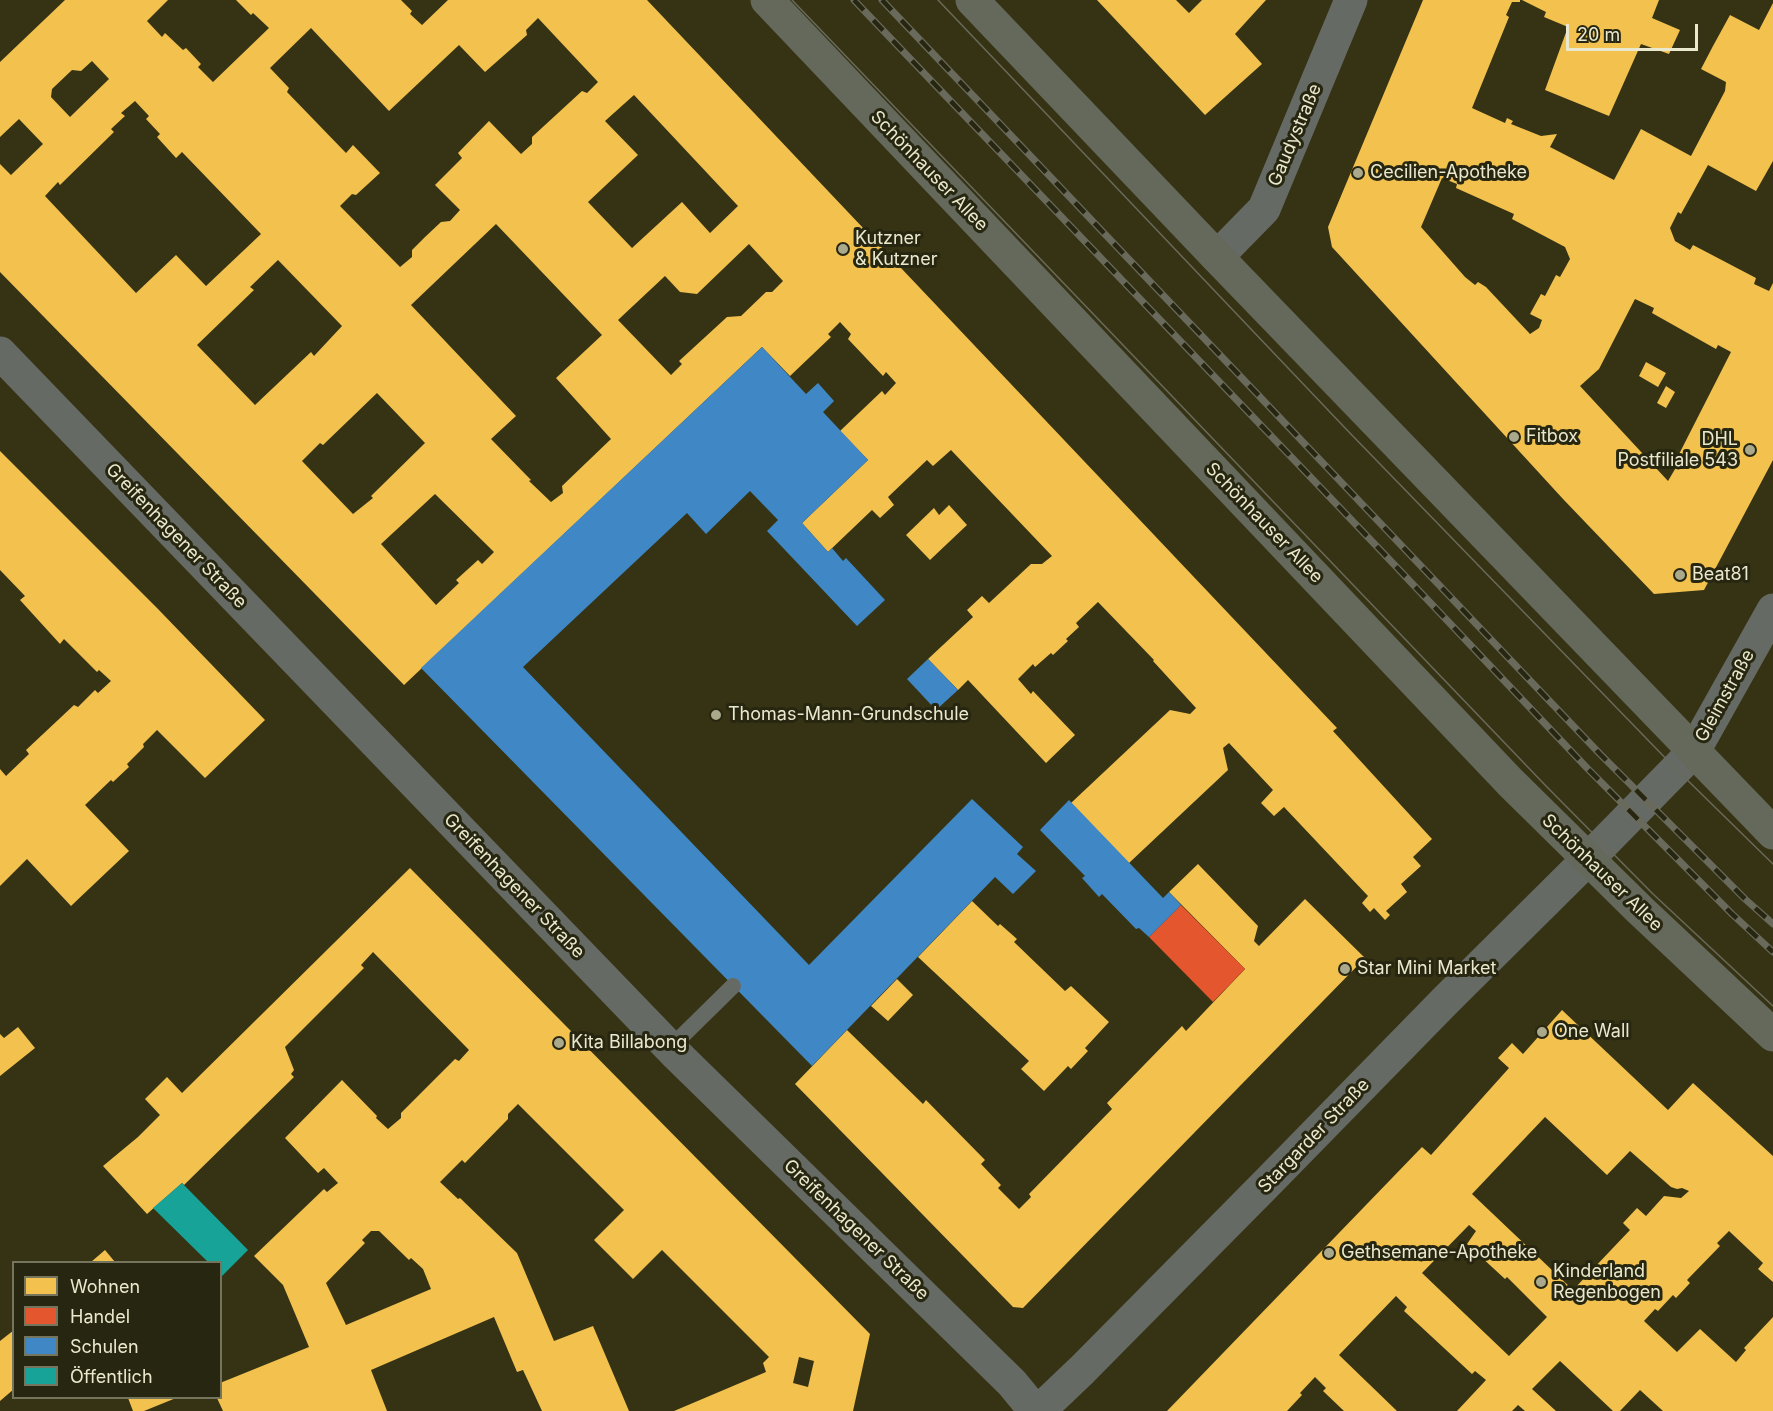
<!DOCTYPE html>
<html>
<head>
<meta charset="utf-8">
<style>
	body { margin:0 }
	#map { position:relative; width:1773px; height:1411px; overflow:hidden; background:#363314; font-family:Inter,sans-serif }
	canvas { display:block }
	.legend { position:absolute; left:12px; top:1261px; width:210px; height:138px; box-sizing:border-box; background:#272610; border:2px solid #75745c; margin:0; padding:8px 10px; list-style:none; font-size:18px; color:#eae9cd }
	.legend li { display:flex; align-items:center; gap:12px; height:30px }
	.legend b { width:30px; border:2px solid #75745c }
	.scale { position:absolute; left:1566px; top:24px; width:132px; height:27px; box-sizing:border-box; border:3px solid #eae9cd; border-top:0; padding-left:8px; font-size:18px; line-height:21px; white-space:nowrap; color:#eae9cd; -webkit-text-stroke:4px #272610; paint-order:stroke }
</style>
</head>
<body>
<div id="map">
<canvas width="1773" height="1411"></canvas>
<ul class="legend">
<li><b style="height:16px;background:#f2c14e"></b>Wohnen</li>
<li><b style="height:16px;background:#e4572e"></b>Handel</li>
<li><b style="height:16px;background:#3f88c5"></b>Schulen</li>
<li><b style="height:16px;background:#17a398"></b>Öffentlich</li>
</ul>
<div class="scale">20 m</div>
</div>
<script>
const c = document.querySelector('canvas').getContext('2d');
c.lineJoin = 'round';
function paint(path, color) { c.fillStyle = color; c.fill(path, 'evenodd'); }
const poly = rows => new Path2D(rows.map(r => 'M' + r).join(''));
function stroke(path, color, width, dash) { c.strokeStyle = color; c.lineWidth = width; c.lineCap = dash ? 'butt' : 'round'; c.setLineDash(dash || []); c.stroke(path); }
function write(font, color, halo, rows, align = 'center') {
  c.font = font + ' Inter,sans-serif'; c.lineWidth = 6; c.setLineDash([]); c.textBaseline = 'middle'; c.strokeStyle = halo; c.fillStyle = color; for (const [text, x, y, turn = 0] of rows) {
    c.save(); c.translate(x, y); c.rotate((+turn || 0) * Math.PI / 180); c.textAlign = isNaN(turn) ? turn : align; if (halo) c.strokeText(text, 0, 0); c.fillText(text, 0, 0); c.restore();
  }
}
paint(poly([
	[65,0,168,0,147,21,162,37,165,33,183,50,186,48,201,64,198,67,213,82,269,28,253,13,251,15,236,0,401,0,412,11,410,14,422,25,448,0,647,0,1337,728,1333,731,1432,839,1413,857,1421,866,1401,884,1407,892,1386,911,1390,915,1385,920,1374,908,1370,912,1362,903,1368,896,1284,807,1274,816,1261,803,1273,790,1229,743,1223,748,1228,770,1129,863,1071,803,1170,710,1190,714,1196,708,1153,661,1154,660,1098,602,1076,623,1079,627,1066,639,1068,641,1053,655,1051,653,1035,667,1033,664,1018,679,1031,694,1033,691,1075,735,1046,763,968,680,958,690,928,659,973,617,967,610,982,596,989,603,1031,564,1042,564,1052,556,951,450,933,466,927,460,888,497,894,505,880,518,872,510,828,552,802,523,868,460,840,431,882,391,885,395,896,383,886,372,883,376,848,339,851,334,840,322,828,334,831,337,790,376,762,347,404,685,0,272,0,164,11,175,43,144,19,119,0,137,0,62],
	[538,18,598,82,587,93,582,91,532,137,532,144,521,154,489,121,458,153,462,158,435,185,460,210,450,221,441,222,425,237,412,250,412,257,400,267,340,206,352,194,356,195,380,173,353,145,346,153,287,92,289,88,270,68,311,28,389,111,459,45,485,72,527,35,526,30],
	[92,61,109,79,70,117,51,97,52,89,72,70,81,71],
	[634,95,738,206,710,233,682,202,632,248,588,202,638,155,605,121],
	[135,101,149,116,146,119,160,134,157,137,176,158,182,152,261,234,206,286,176,255,136,293,45,196,58,182,60,185,114,132,111,129,125,116,121,113],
	[496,224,602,335,556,378,611,439,562,486,563,493,551,502,529,481,531,480,491,439,516,416,411,305],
	[749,244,783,281,772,292,766,292,741,316,727,317,679,361,682,364,671,375,618,320,665,276,680,292,697,294],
	[278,260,342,326,314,356,311,352,255,405,197,345,254,290,250,287],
	[377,393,425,443,371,496,373,498,353,514,302,461,320,443,323,445],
	[435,494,494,552,482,564,478,560,456,580,459,583,436,605,381,544],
	[1097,0,1176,0,1189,13,1202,0,1266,0,1235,34,1262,64,1205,115],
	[1423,0,1520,0,1520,2,1512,2,1506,15,1509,17,1472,108,1505,123,1507,118,1513,121,1511,124,1541,136,1557,134,1550,147,1614,180,1641,129,1691,156,1725,91,1726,82,1701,69,1713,46,1730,15,1759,30,1773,3,1773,161,1756,191,1708,165,1681,214,1678,212,1670,228,1675,241,1690,250,1693,245,1756,278,1754,284,1769,291,1773,283,1773,460,1704,590,1654,594,1563,499,1332,247,1328,227],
	[1442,178,1457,184,1456,188,1514,214,1512,219,1565,247,1570,259,1560,277,1556,275,1545,296,1541,294,1530,314,1542,320,1539,328,1530,334,1486,287,1478,282,1475,285,1465,277,1421,227],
	[1635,299,1654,308,1652,313,1716,349,1718,345,1731,352,1675,462,1678,464,1668,481,1580,386,1599,369],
	[1522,0,1659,0,1652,18,1680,30,1669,54,1641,44,1609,116,1545,90,1568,27,1544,17,1546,12],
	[1646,362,1666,373,1658,387,1639,376],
	[1666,386,1675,392,1666,408,1657,403],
	[0,451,158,609,265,720,205,778,157,730,143,744,144,747,127,764,129,767,113,782,111,780,85,805,129,851,71,906,27,859,0,886,0,769,6,776,29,754,26,750,74,705,78,707,95,690,98,693,111,681,99,670,97,672,64,639,60,644,20,600,25,596,0,570],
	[949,505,967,525,930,560,906,535,934,508,939,515],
	[1198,864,1258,926,1254,941,1259,946,1305,899,1365,958,1023,1308,1013,1307,795,1084,847,1030,923,1104,926,1100,985,1160,981,1164,1001,1185,998,1188,1019,1209,1031,1197,1029,1194,1112,1109,1107,1103,1182,1026,1186,1031,1245,969,1169,892],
	[410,868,870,1334,853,1411,674,1411,766,1372,763,1363,769,1357,662,1250,633,1279,594,1240,624,1210,518,1104,508,1114,508,1119,465,1163,462,1160,440,1182,458,1199,460,1198,517,1253,554,1341,593,1326,629,1411,542,1411,523,1370,517,1372,494,1317,371,1370,387,1411,223,1411,217,1398,220,1398,220,1383,309,1347,283,1285,254,1256,324,1189,327,1192,338,1183,324,1168,318,1173,285,1138,342,1080,377,1116,376,1118,388,1129,401,1118,401,1113,455,1059,459,1061,469,1050,373,952,361,965,364,968,285,1047,294,1070,291,1074,294,1077,184,1185,182,1183,147,1214,103,1166,138,1137,160,1115,145,1099,167,1077,182,1093],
	[371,1231,379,1231,409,1260,411,1258,423,1269,431,1289,346,1325,326,1283,365,1243,362,1240],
	[799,1357,814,1361,808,1387,793,1383],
	[972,901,998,926,1000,924,1017,939,1014,942,1065,991,1071,986,1109,1022,1085,1048,1088,1051,1071,1069,1068,1066,1044,1091,1021,1069,1029,1061,918,957],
	[897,979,913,995,888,1021,871,1006],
	[1562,1010,1668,1110,1693,1083,1773,1156,1773,1282,1758,1269,1763,1263,1729,1231,1717,1243,1720,1246,1687,1280,1690,1283,1676,1298,1673,1295,1658,1311,1655,1309,1644,1321,1677,1352,1700,1329,1736,1362,1746,1350,1744,1348,1773,1317,1773,1411,1663,1411,1640,1390,1620,1411,1613,1411,1560,1361,1532,1389,1556,1411,1525,1411,1518,1405,1512,1411,1457,1411,1486,1380,1475,1371,1472,1374,1404,1311,1407,1307,1396,1296,1339,1355,1397,1411,1344,1411,1323,1391,1326,1388,1315,1377,1300,1393,1302,1395,1287,1411,1167,1411,1422,1147,1431,1155,1509,1068,1498,1058,1512,1043,1523,1054],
	[1545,1117,1607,1175,1630,1151,1671,1187,1677,1189,1682,1188,1689,1191,1681,1198,1664,1196,1646,1216,1637,1208,1623,1223,1630,1230,1573,1290,1472,1194],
	[1469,1225,1476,1231,1467,1244,1505,1279,1507,1277,1547,1317,1509,1356,1422,1273],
	[18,1027,35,1048,0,1076,0,1034,4,1038],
	[105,1250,115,1262,91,1262],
	[14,1330,14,1389,0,1401,0,1341],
	[128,1398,176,1398,144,1411,133,1411]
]), '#f2c14e');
paint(poly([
	[1181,905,1245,969,1213,1002,1149,937]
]), '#e4572e');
paint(poly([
	[762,347,806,394,818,383,834,401,823,412,868,460,802,523,828,552,832,548,843,561,846,558,885,600,857,626,767,531,778,520,750,491,706,534,687,513,523,667,809,965,972,799,1023,847,1017,854,1036,871,1013,894,995,877,812,1066,421,668],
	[928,659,958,690,936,710,907,679],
	[1069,800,1163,898,1169,892,1181,905,1149,937,1139,928,1136,929,1102,894,1099,897,1082,878,1085,876,1040,830]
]), '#3f88c5');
paint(poly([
	[182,1183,248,1250,222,1276,220,1262,208,1262,153,1208]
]), '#17a398');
stroke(poly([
	[670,1048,733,986]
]), '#666a65', 16);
stroke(poly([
	[1217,257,1264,209,1351,0],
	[0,353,677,1055,1012,1383,1035,1411],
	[1039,1411,1082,1370,1267,1183,1445,1001,1588,859]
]), '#666a65', 33);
stroke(poly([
	[1588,859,1694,751,1773,610]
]), '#666a65', 33);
stroke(poly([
	[767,0,1510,782,1640,910,1773,1035],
	[972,0,1217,257,1773,833]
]), '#64695c', 33);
stroke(poly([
	[792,0,1546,786,1653,894,1773,1006],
	[938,0,1347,430,1677,770,1773,864]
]), '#696a5b', 1.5);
const rail = poly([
	[854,0,1386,556,1587,768,1732,914,1773,952],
	[882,0,1600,754,1745,899,1773,924]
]);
stroke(rail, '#696a5b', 7);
stroke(rail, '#272610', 4.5, [14]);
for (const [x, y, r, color] of [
	[1358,173,6,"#aba98c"],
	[843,249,6,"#aba98c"],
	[1514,437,6,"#aba98c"],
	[1750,450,6,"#aba98c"],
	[1680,575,6,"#aba98c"],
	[716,715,6,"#aba98c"],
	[1345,969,6,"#aba98c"],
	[1542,1032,6,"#aba98c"],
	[559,1043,6,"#aba98c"],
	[1329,1253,6,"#aba98c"],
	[1541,1282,6,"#aba98c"]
]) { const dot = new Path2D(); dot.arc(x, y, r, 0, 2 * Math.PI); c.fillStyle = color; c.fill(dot); stroke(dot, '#272610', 2); }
write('18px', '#eae9cd', '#272610', [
	["Gaudystraße",1295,135,-67],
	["Schönhauser Allee",929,171,46],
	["Schönhauser Allee",1264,523,46],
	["Greifenhagener Straße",176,536,46],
	["Gleimstraße",1725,696,-61],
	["Schönhauser Allee",1602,873,44],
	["Greifenhagener Straße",514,886,46],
	["Stargarder Straße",1314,1136,-46],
	["Greifenhagener Straße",856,1230,44]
]);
write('18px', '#eae9cd', '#272610', [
	["Cecilien-Apotheke",1370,173],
	["Kutzner",855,239],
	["& Kutzner",855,260],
	["Fitbox",1526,437],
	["DHL",1738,440,"right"],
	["Postfiliale 543",1738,461,"right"],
	["Beat81",1692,575],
	["Thomas-Mann-Grundschule",728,715],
	["Star Mini Market",1357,969],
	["One Wall",1554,1032],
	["Kita Billabong",571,1043],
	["Gethsemane-Apotheke",1341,1253],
	["Kinderland",1553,1272],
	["Regenbogen",1553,1293]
], 'left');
</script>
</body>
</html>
